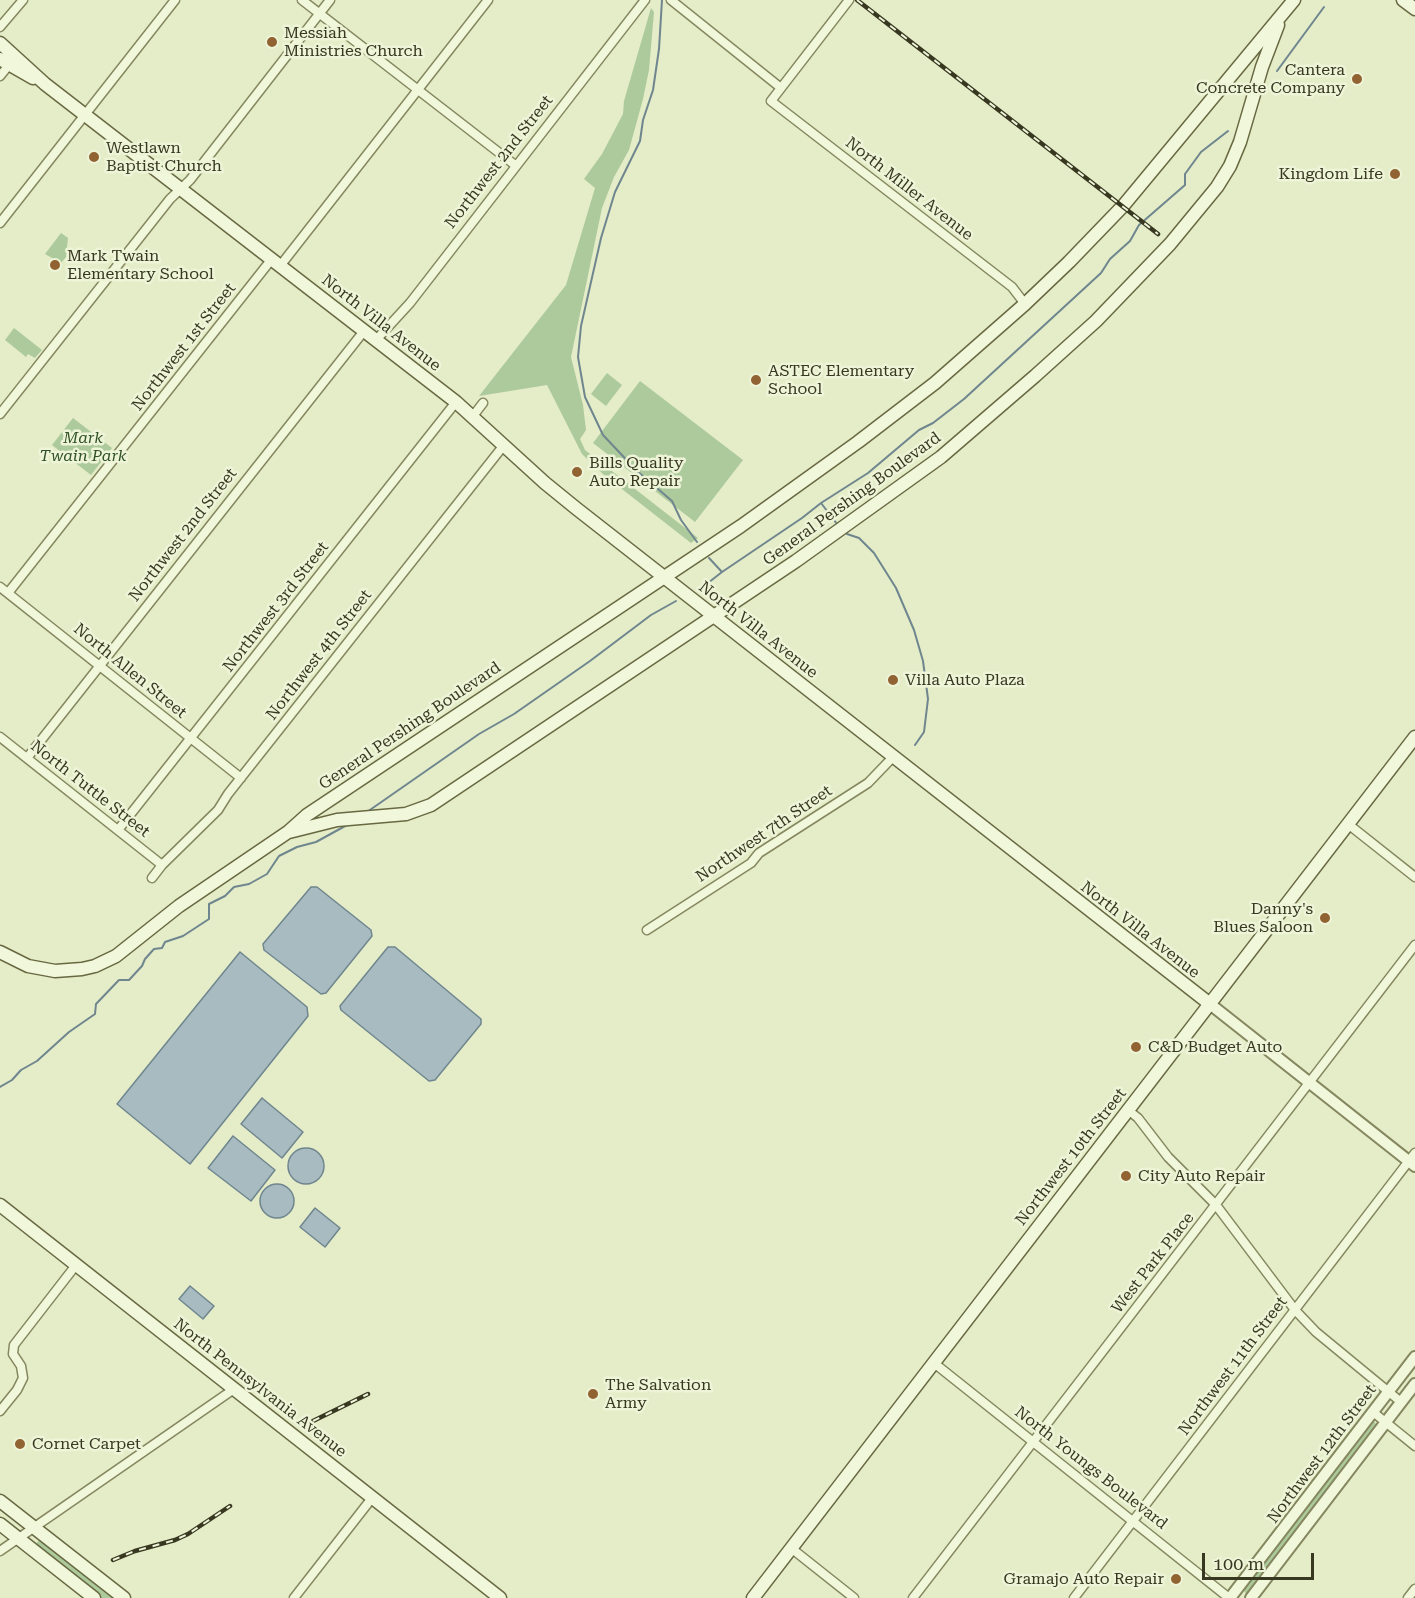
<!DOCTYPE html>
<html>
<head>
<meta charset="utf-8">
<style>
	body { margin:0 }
	#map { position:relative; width:1415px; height:1598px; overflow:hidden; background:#e4ecc8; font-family:"Roboto Serif",serif }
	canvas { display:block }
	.scale { position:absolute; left:1202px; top:1553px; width:112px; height:27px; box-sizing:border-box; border:3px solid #383821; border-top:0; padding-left:8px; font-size:18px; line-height:21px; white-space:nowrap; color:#383821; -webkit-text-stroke:4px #edf4d7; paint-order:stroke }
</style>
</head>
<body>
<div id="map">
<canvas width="1415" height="1598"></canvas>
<div class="scale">100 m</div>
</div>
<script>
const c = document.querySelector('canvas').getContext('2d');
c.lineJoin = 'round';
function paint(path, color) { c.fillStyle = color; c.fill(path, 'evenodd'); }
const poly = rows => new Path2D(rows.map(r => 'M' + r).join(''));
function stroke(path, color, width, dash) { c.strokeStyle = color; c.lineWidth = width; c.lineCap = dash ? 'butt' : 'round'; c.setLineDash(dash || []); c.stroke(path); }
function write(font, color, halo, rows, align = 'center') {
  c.font = font + ' "Roboto Serif",serif'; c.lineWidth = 5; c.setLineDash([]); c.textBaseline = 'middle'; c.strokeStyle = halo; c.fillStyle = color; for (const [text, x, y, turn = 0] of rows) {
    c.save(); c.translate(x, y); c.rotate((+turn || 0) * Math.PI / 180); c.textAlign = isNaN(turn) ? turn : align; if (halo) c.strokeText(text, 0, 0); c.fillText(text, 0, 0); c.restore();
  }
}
paint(poly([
	[651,8,654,12,649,70,643,99,629,150,614,177,602,208,571,357,583,405,586,430,580,439,585,450,698,538,691,543,604,475,582,454,547,385,479,396,566,285,595,188,584,179,602,154,623,114,624,101],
	[61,233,68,238,66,257,61,263,45,254],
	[14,328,42,350,35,358,28,354,26,357,5,340],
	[607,373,622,385,606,406,591,394],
	[640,381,743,460,695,522,593,443],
	[73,418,112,448,91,475,52,445],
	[1374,1421,1377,1426,1249,1593,1246,1594,1243,1589],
	[41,1540,119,1598,100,1598,37,1548,37,1542]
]), '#adca9c');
const water = poly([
	[311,887,317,887,371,930,372,936,326,993,321,994,264,950,263,944,311,887],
	[388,947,395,947,481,1019,481,1024,435,1080,429,1081,341,1010,340,1006,388,947],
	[240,952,307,1007,308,1016,190,1164,117,1104,240,952],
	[262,1098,303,1132,282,1158,241,1124,262,1098],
	[233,1136,275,1170,251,1201,208,1168,233,1136],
	'288 1166a18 18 0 1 1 36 0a18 18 0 1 1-36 0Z',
	'260 1201a17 17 0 1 1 34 0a17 17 0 1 1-34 0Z',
	[315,1208,340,1228,325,1247,300,1227,315,1208],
	[190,1286,214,1306,203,1319,179,1299,190,1286]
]);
paint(water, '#a8bbc0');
stroke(water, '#6f868e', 1.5);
stroke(poly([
	[662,0,659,49,653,90,643,120,640,141,615,192,601,238,581,326,578,357,585,397,603,435,637,471,672,501,681,520,697,542],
	[1277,71,1324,7],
	[821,503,837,524],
	[847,534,859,538,874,553,896,588,914,630,923,661,928,699,924,732,915,745],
	[709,558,722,572],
	[699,590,722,572,802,518,821,503,868,473,919,430,933,423,964,399,1101,273,1110,259,1130,241,1139,225,1185,185,1185,174,1201,152,1228,131],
	[367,812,479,734,514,714,590,661,651,615,676,601],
	[0,1087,12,1080,21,1070,37,1061,69,1032,95,1014,96,1004,119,980,129,980,142,966,145,959,154,949,162,948,165,942,183,936,209,919,209,904,225,896,234,887,249,884,267,874,279,856,297,847,316,842,347,825]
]), '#6f868e', 2);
const minor = poly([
	[302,0,515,165],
	[671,0,781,88],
	[849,0,771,101,1012,287,1025,304],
	[0,27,23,0],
	[0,76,13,60],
	[0,223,175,0],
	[280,266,488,0],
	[376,340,410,303,645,0],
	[0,414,170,199,190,180,330,0],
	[473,416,483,403],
	[0,587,241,778],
	[8,593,271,260],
	[0,737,162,865],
	[27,758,364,331],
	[1348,824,1415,877],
	[118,830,456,402],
	[152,878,162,865,218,810,228,794,504,445],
	[647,930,751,863,759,853,868,783,893,757],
	[1128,1110,1138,1118,1168,1157,1216,1205,1295,1310,1316,1332,1401,1402],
	[934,1363,1229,1598],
	[0,1411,17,1390,23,1378,21,1366,13,1354,14,1345,76,1265],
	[1373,1412,1415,1446],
	[791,1548,854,1598],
	[0,1551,234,1389],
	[294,1598,372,1498],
	[913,1598,1415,945],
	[1074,1598,1415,1153],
	[1408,1598,1415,1589]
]);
const tertiary = poly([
	[1210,1004,1415,1166],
	[1230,1598,1415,1357],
	[1251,1598,1415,1384]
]);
const secondary = poly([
	[1403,0,1415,9],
	[0,43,45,84,456,402,545,483,577,509,1210,1004],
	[0,59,33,78],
	[289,832,337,820,406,814,431,805,796,561,941,457,1035,376,1096,321,1170,244,1217,187,1230,166,1240,142,1262,67,1278,25],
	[0,952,28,966,55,971,82,969,95,966,116,956,179,906,288,832,307,815,741,526,858,442,935,383,1025,304,1069,262,1123,206,1294,0],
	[0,1205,500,1598],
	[0,1501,124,1598],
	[0,1524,94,1598],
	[753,1598,1415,737]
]);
stroke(minor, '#85875e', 11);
stroke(tertiary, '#85875e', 14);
stroke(secondary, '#686941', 15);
stroke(minor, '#f1f7db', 8);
stroke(tertiary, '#f1f7db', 10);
stroke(secondary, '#f1f7db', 12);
const rail = poly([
	[857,0,1158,234],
	[313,1421,368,1394],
	[113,1560,135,1551,175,1540,188,1534,230,1506]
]);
stroke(rail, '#383821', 4.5);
stroke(rail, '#edf4d7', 2, [7]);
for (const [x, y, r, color] of [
	[272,42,6,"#926332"],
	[1357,79,6,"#926332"],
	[94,157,6,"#926332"],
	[1395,174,6,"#926332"],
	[55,265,6,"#926332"],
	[756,380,6,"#926332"],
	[577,472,6,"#926332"],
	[893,680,6,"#926332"],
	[1325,918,6,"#926332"],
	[1136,1047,6,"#926332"],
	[1126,1176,6,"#926332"],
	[593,1394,6,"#926332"],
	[20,1444,6,"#926332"],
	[1176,1579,6,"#926332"]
]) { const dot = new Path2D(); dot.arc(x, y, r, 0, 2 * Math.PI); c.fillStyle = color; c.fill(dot); stroke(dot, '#edf4d7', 2); }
write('16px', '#383821', '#edf4d7', [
	["Messiah",284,33],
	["Ministries Church",284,51],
	["Cantera",1345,70,"right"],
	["Concrete Company",1345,88,"right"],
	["Westlawn",106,148],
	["Baptist Church",106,166],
	["Kingdom Life",1383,174,"right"],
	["Mark Twain",67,256],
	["Elementary School",67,274],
	["ASTEC Elementary",768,371],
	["School",768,389],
	["Bills Quality",589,463],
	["Auto Repair",589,481],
	["Villa Auto Plaza",905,680],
	["Danny's",1313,909,"right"],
	["Blues Saloon",1313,927,"right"],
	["C&D Budget Auto",1148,1047],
	["City Auto Repair",1138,1176],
	["The Salvation",605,1385],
	["Army",605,1403],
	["Cornet Carpet",32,1444],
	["Gramajo Auto Repair",1164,1579,"right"]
], 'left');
write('16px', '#383821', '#edf4d7', [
	["Northwest 2nd Street",499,162,-52],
	["North Miller Avenue",909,189,38],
	["North Villa Avenue",381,323,38],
	["Northwest 1st Street",184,347,-52],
	["General Pershing Boulevard",852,499,-36],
	["Northwest 2nd Street",183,535,-52],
	["Northwest 3rd Street",276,607,-52],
	["North Villa Avenue",758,630,38],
	["Northwest 4th Street",319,655,-52],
	["North Allen Street",130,671,39],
	["General Pershing Boulevard",410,726,-34],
	["North Tuttle Street",90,789,38],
	["Northwest 7th Street",764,834,-34],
	["North Villa Avenue",1140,930,38],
	["Northwest 10th Street",1071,1157,-52],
	["West Park Place",1153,1263,-52],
	["Northwest 11th Street",1233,1366,-53],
	["North Pennsylvania Avenue",260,1388,38],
	["Northwest 12th Street",1322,1454,-53],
	["North Youngs Boulevard",1091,1468,38]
]);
write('italic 16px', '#325328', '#edf4d7', [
	["Mark",83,438],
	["Twain Park",83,456]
]);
</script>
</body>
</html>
